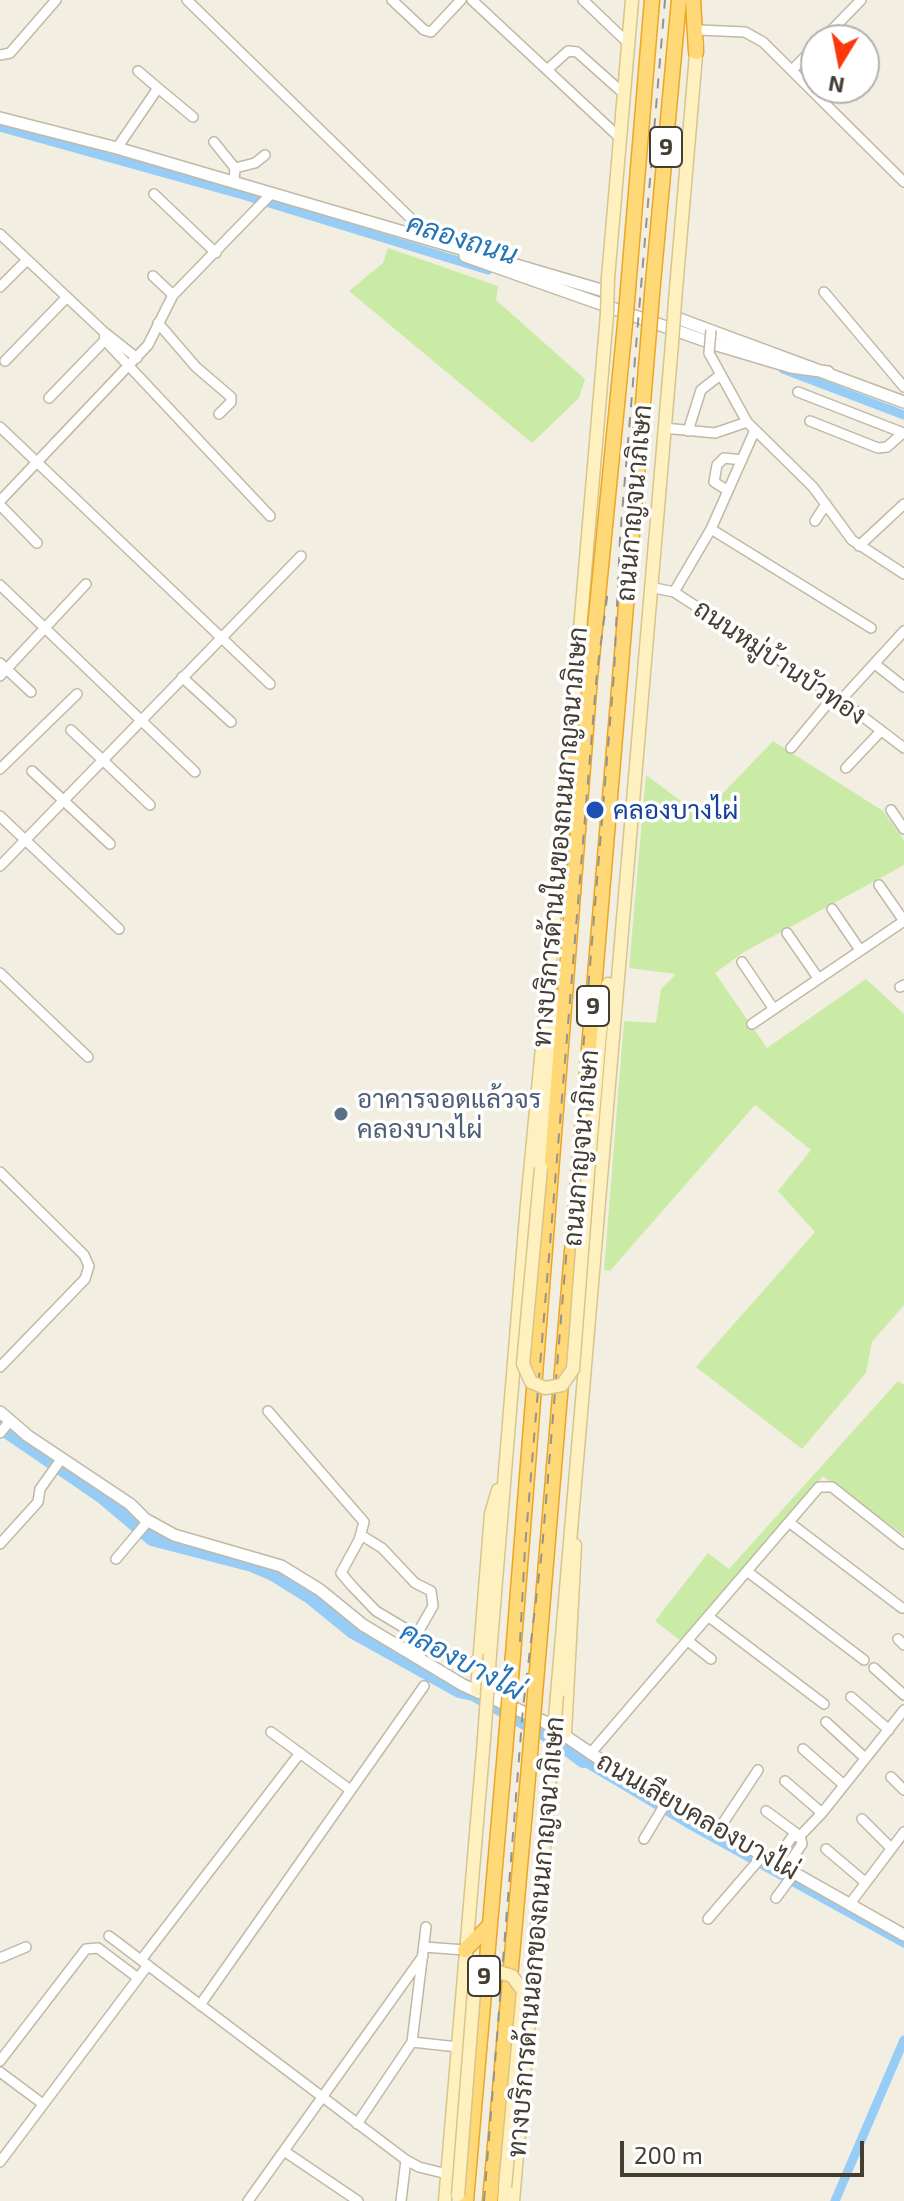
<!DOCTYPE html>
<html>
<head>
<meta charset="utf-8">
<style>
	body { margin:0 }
	#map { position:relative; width:904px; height:2201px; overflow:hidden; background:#f2eee1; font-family:"Exo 2",sans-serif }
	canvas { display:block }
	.north { position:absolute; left:800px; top:24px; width:80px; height:80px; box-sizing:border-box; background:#fff; border:2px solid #b4b1ad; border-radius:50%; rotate:190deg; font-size:22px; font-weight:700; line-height:32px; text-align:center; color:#443d32 }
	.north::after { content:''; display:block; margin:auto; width:28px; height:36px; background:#ff370c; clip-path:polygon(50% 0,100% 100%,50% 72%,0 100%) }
	.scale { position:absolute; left:620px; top:2141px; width:244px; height:36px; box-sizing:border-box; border:4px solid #443d32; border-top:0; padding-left:10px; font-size:24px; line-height:28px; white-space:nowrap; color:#443d32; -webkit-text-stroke:6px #fff; paint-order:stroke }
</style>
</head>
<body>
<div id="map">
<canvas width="904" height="2201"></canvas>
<div class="north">N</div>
<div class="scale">200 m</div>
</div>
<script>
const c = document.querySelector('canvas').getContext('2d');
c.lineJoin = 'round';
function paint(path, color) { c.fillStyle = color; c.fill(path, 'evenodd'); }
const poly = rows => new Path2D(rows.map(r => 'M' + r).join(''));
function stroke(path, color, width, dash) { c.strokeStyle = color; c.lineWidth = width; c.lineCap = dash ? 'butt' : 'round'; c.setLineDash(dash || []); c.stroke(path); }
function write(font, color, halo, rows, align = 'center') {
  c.font = font + ' "Exo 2",Sarabun,sans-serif'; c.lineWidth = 7; c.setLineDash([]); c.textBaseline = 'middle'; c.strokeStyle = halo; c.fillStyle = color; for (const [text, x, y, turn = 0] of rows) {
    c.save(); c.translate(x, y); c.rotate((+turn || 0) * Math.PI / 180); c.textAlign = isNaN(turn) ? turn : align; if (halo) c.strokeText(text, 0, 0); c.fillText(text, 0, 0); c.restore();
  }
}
paint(poly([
	[388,248,498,286,496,300,585,379,579,398,532,443,349,291,383,263],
	[773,741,883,811,904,840,904,865,744,952,715,973,767,1048,866,979,904,1014,904,1305,872,1342,866,1373,802,1449,696,1367,815,1232,778,1191,811,1150,755,1105,610,1271,604,1270,624,1021,656,1023,661,989,676,974,629,968,646,775,701,816],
	[898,1381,904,1385,904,1535,823,1476,680,1640,655,1621,708,1553,729,1569]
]), '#caeba5');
stroke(poly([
	[0,127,243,195,488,270],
	[783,369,904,415],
	[583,1761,687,1823,904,1943],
	[835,2201,904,2040]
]), '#96ccf6', 9);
stroke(poly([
	[0,1427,101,1496,152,1539,252,1565,273,1574,310,1597,353,1632,459,1691,473,1694,555,1740,583,1761]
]), '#96ccf6', 14);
const minor = poly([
	[187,0,435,242],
	[392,0,424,30,431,32,461,0],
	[472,0,619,137],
	[583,0,628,43],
	[699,30,745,32,763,42,904,182],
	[822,40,861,0],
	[0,55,10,53,56,0],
	[547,70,568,51,577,52,623,93],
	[792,70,816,46],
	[158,88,193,117],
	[214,142,235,168,234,182],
	[117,148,158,88,138,71],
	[235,168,255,163,265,155],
	[154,194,216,253],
	[0,234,104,332,137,358],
	[153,276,173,295],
	[0,287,27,260],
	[824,292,904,387],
	[158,323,196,367,231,397,231,402,219,414],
	[104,332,105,340,112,348,270,516],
	[709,353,747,422,813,487,852,540,904,574],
	[5,361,67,297],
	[798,392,901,432],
	[49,398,109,336],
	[810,421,878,448,887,447,903,433],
	[0,427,270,684],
	[664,428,715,433,747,422],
	[688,431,701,390,719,376],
	[727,490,714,482,717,465,724,458,742,460],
	[0,501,148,345,173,295,271,194],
	[0,505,37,543],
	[815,521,826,504],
	[711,529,871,628],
	[859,546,904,504],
	[0,585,195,772],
	[650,587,674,592,841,700,904,748],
	[674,592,711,529,755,430],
	[0,663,31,692],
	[875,664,904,687],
	[0,676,86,584],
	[182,677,231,722],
	[841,700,904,631],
	[71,730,150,805],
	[791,748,834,696],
	[846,768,881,731],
	[0,769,77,694],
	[32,771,110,844],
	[891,810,904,829],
	[0,816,119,929],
	[0,866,301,556],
	[879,885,904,921],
	[832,909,860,950],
	[787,933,818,978],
	[742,962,773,1008],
	[0,973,88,1057],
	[900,987,904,985],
	[752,1024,904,921],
	[0,1172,84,1255,89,1266,85,1279,0,1367],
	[268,1411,364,1522,359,1540,341,1573,352,1586,376,1611,458,1660,479,1664],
	[0,1433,10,1421],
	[790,1523,902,1608],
	[361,1535,382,1548,415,1583,431,1591,433,1606,417,1634],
	[0,1544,38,1502,40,1489,62,1458],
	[116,1559,148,1521],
	[748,1572,864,1660],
	[709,1617,824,1704],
	[898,1639,904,1645],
	[688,1641,711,1659],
	[874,1668,904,1695],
	[851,1697,889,1730],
	[826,1722,865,1758],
	[271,1732,349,1789],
	[803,1749,844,1785],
	[590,1754,819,1487,832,1487,904,1544],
	[891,1777,904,1790],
	[785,1781,822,1813],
	[766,1811,800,1836],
	[862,1819,891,1848],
	[719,1829,758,1770],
	[644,1839,667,1801],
	[826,1849,865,1882],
	[776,1860,792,1837,800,1836,822,1813,904,1710],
	[787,1866,802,1844,800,1836],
	[776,1898,795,1872],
	[849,1905,904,1832],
	[708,1919,764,1854],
	[109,1936,406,2160,419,2167,447,2174],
	[424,1947,465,1950],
	[0,1958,26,1947],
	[141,1960,300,1753],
	[200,2005,424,1686],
	[412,2042,426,1927],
	[0,2061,86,1949,98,1948,138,1978],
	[0,2072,43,2104],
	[357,2124,412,2042,458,2047],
	[284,2151,358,2201],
	[0,2162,148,1965],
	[248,2201,423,1956],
	[401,2201,406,2160]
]);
const tertiary = poly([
	[0,118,117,148,608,292],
	[465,256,717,345,791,367,828,372],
	[674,317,904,402],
	[0,1412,28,1436,130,1504,145,1519,174,1535,281,1566,320,1590,363,1625,463,1685,543,1721,635,1783,904,1935]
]);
const secondary = poly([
	[608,278,632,0],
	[675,301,697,43],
	[570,746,607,314],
	[541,1168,554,995],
	[588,1173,600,1033,608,984],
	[490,1654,527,1204,568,776],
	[477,1690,491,1514,498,1490],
	[557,1695,672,343],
	[565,1733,575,1545],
	[445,2201,484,1739],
	[504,2201,505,2187],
	[513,2201,550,1778]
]);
const trunk = poly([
	[693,0,696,52],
	[628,289,652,0],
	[652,294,679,0],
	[567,784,578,733],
	[512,1667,590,678,625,324],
	[536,1682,649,331],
	[465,1950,487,1928],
	[466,2201,505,1751],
	[490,2201,529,1766]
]);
stroke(minor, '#c1b9a6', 12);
stroke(tertiary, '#c1b9a6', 14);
stroke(secondary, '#d7c58c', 15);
stroke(trunk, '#eba723', 17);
stroke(minor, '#fff', 9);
stroke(tertiary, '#fff', 11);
stroke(secondary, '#fff1bf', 12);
stroke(trunk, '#ffd877', 14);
stroke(poly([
	[520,1642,525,1548,597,672,608,590],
	[484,2201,523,1708,542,1550,614,674,620,538,665,0]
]), '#939393', 2, [10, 10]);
const minorBridge = poly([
	[709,353,711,330]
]);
const secondaryBridge = poly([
	[607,314,608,278],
	[672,343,675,301],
	[541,1168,523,1364,531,1382,545,1388,562,1385,573,1369,588,1173],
	[484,1739,490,1654],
	[550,1778,557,1695],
	[458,2195,474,1991,486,1975,499,1972,512,1976,523,1991,505,2187]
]);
const trunkBridge = poly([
	[625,324,628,289],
	[649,331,652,294],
	[505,1751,512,1667],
	[529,1766,536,1682]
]);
stroke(minorBridge, '#c1b9a6', 12, []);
stroke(secondaryBridge, '#d7c58c', 15, []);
stroke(trunkBridge, '#eba723', 17, []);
stroke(minorBridge, '#fff', 9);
stroke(secondaryBridge, '#fff1bf', 12);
stroke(trunkBridge, '#ffd877', 14);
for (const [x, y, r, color] of [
	[595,810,10,"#1a4fb4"],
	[341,1114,8,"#5c6f8a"]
]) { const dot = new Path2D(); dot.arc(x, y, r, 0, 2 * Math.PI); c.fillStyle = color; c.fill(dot); stroke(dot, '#fff', 3); }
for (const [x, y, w] of [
	[666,147,32],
	[593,1006,32],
	[484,1976,32]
]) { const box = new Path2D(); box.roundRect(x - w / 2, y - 20, w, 40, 6); c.fillStyle = '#fff'; c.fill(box); stroke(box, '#443d32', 2); }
write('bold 24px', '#443d32', null, [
	["9",666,147],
	["9",593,1006],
	["9",484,1976]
]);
write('26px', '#443d32', '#fff', [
	["ถนนกาญจนาภิเษก",634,503,-85],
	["ถนนหมู่บ้านบัวทอง",780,662,34],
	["ทางบริการด้านในของถนนกาญจนาภิเษก",560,837,-85],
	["ถนนกาญจนาภิเษก",581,1148,-85],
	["ถนนเลียบคลองบางไผ่",698,1816,30],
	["ทางบริการด้านนอกของถนนกาญจนาภิเษก",536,1937,-85]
]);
write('26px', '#164399', '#fff', [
	["คลองบางไผ่",613,810]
], 'left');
write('26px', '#4e5e75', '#fff', [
	["อาคารจอดแล้วจร",357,1099],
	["คลองบางไผ่",357,1129]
], 'left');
write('italic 28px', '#2375b8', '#fff', [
	["คลองถนน",462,239,17],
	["คลองบางไผ่",462,1661,28]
]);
</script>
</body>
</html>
